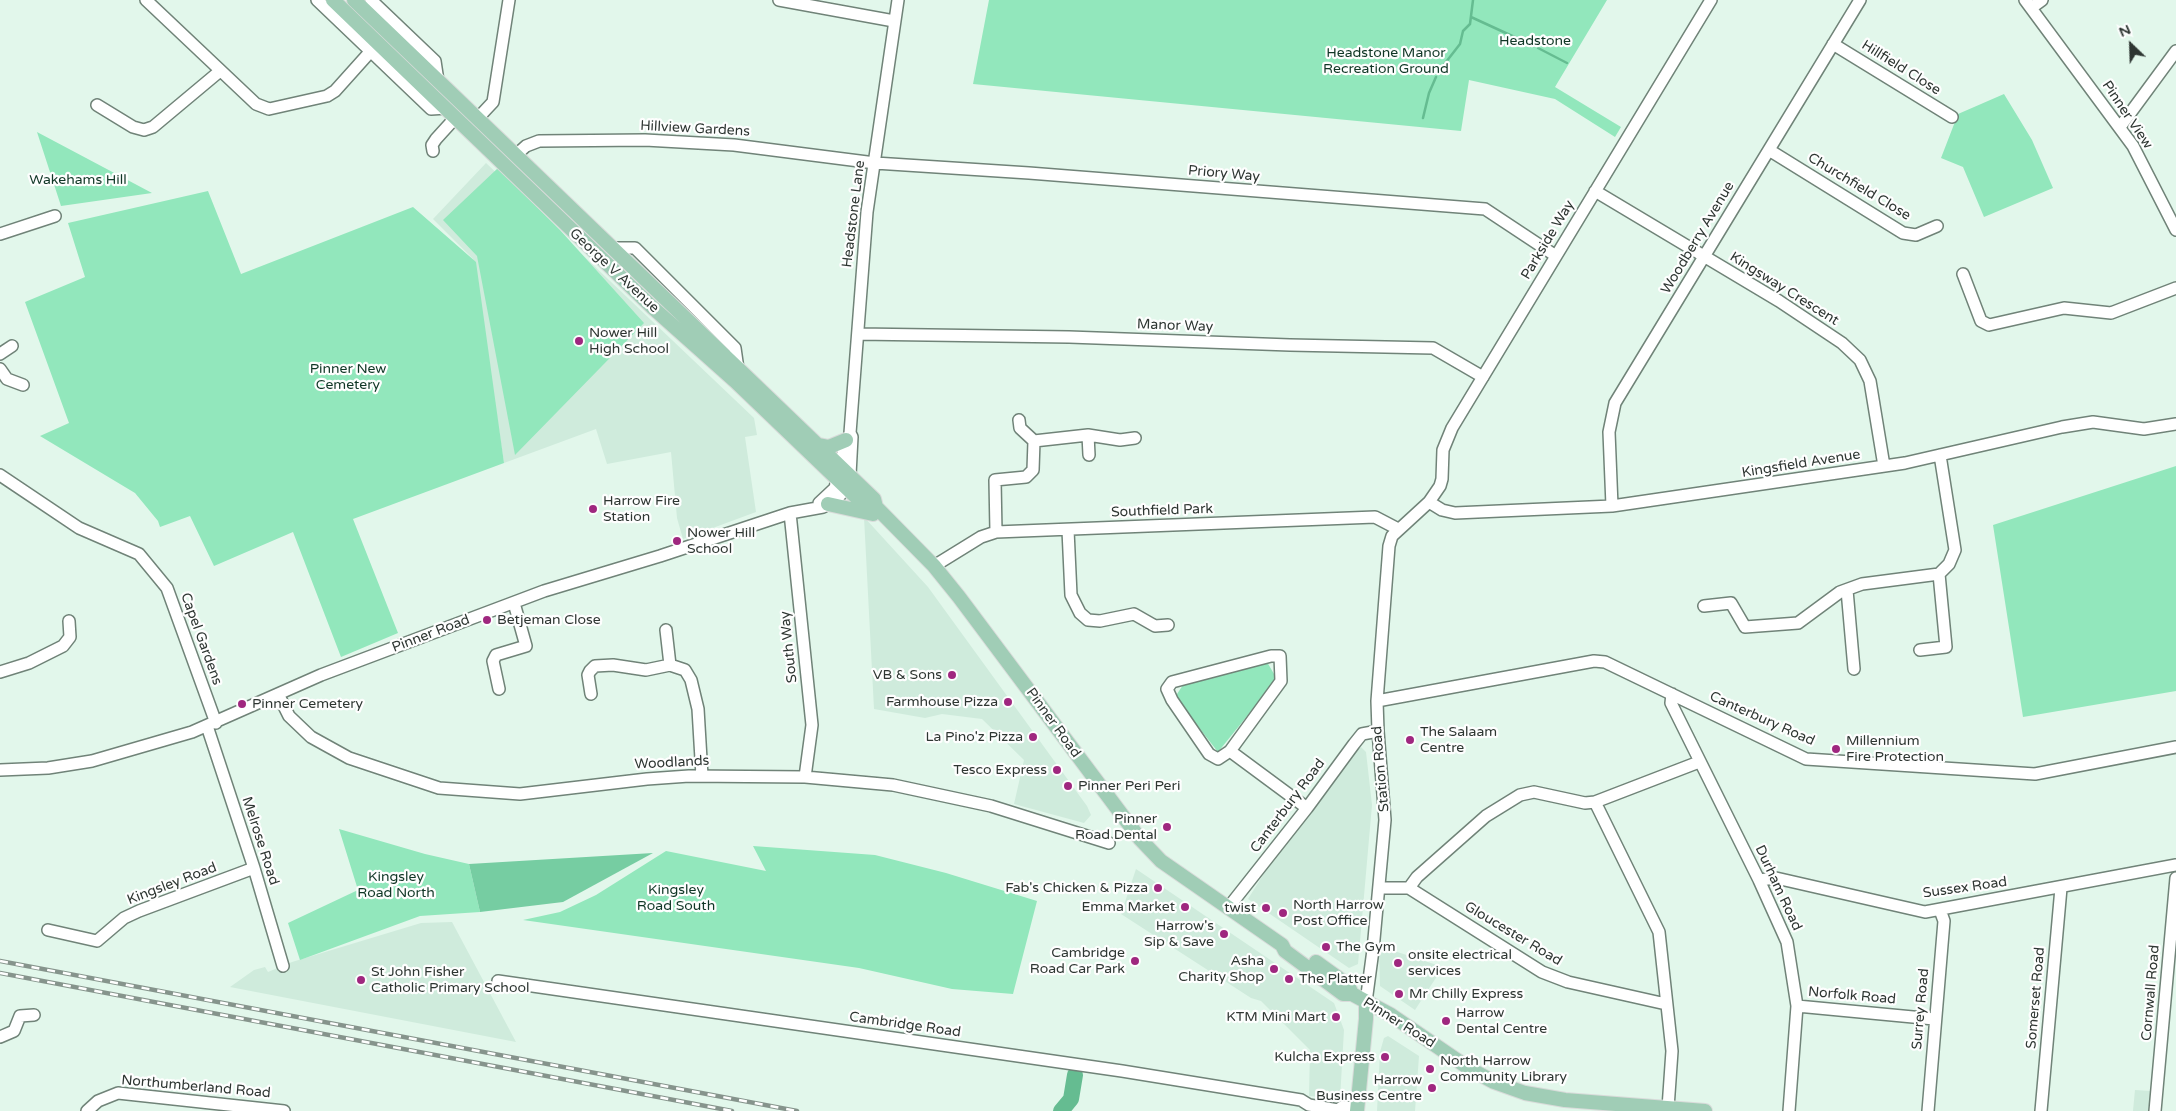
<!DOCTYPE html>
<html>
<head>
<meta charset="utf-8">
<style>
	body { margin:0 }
	#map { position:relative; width:2176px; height:1111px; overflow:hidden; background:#e2f7eb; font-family:"Varela Round",sans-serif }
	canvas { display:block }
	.north { position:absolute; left:2106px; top:20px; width:50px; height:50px; -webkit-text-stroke:4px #fefefe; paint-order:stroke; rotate:336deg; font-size:14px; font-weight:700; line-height:20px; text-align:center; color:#2e3632 }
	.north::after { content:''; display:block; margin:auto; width:18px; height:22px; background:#2e3632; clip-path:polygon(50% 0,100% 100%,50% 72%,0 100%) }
</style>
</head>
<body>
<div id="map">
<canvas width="2176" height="1111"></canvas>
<div class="north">N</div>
</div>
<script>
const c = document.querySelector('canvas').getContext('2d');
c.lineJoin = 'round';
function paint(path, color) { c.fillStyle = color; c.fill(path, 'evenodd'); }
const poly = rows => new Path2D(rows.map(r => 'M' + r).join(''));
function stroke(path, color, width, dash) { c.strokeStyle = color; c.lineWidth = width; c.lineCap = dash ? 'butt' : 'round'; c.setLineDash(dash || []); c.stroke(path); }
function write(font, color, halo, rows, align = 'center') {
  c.font = font + ' "Varela Round",sans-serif'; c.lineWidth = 4.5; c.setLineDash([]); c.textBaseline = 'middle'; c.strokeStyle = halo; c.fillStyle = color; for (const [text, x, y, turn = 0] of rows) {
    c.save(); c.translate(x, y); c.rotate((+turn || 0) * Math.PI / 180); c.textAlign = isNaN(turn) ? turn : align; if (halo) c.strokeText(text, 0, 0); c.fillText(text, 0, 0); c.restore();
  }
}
paint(poly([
	[486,163,754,418,757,435,745,437,756,512,683,539,677,518,671,452,607,464,596,429,504,463,473,259,433,219],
	[864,517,928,587,1087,806,1091,815,1084,823,1014,804,1024,760,982,719,942,714,925,718,874,709],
	[1359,745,1366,752,1372,805,1358,964,1349,968,1248,899,1273,859],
	[1136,869,1334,1003,1344,1030,1340,1099,1309,1096,1310,1050,1261,1001,1251,998,1121,914],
	[452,922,516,1042,230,987,254,970,265,967,268,972,292,962,421,923],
	[1379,946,1443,967,1415,1010,1380,986],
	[1388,1036,1419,1056,1415,1111,1377,1111,1380,1052,1384,1038],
	[2135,1090,2151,1091,2148,1111,2133,1111]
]), '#cfebdc');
paint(poly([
	[989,0,1607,0,1555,87,1621,127,1615,137,1555,99,1469,80,1461,131,973,84],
	[2004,94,2032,140,2053,188,1984,217,1963,167,1941,158,1958,114],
	[37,132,152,193,61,206],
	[498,168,560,230,644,323,515,455,477,256,443,220],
	[208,191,241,274,413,207,476,262,504,463,353,519,398,633,341,657,293,532,214,566,190,516,160,527,158,521,135,493,40,436,69,423,25,302,85,277,68,223],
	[2176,466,2176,691,2023,717,1993,525],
	[1267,662,1277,679,1218,752,1175,697,1183,685],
	[339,829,425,854,469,864,480,912,420,916,300,960,288,923,358,890],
	[753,846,875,855,946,873,1037,901,1013,994,952,989,859,968,523,920,560,912,596,895,666,851,766,871]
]), '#92e7bc');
paint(poly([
	[653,853,563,902,480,912,469,864]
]), '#76cda2');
stroke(poly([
	[1471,17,1534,46],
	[1538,48,1567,63],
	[1439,71,1460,44,1463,31,1470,24,1473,0],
	[1423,118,1429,93,1436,77]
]), '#65bc91', 2.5);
stroke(poly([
	[1061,1111,1071,1099,1075,1075]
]), '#65bc91', 16);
const minor = poly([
	[146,0,256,104,269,109,327,96,335,91,370,52],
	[317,0,431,109,447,108],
	[371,0,435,61,438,81],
	[779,0,894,21],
	[2025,0,2133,146,2176,230],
	[2031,8,2042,0],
	[1833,44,1952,117],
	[97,105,133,127,144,130,153,127,220,71],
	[478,118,493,102,509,0],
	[2120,127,2176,51],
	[1769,150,1903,233,1916,235,1937,226],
	[433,151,432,145,436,139,456,117],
	[516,155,526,146,539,141,645,140,734,145,875,163,1029,173,1485,209,1556,256],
	[1595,191,1779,301,1842,343,1860,360,1870,381,1884,466],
	[0,234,55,216],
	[614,248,635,248,735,348,738,369],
	[1963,274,1981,321,1989,325,2064,308,2111,313,2176,288],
	[858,334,1069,337,1290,345,1433,348,1483,377],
	[0,354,12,346],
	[0,369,7,379,23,385],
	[1019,420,1020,428,1034,441],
	[1088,435,1089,455],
	[0,475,79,528,139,554,167,588,216,723],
	[1429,502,1442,510,1455,513,1612,506,1905,463,2062,427,2093,422,2144,429,2176,424],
	[819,503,835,488,846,440],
	[1612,506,1609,432,1615,403,1860,0],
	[790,513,812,725,805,777],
	[1068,530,1071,595,1080,613,1088,620,1100,621,1134,614,1155,626,1168,625],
	[996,532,995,480,1026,477,1033,470,1034,441,1088,435,1120,440,1135,438],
	[934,566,981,537,996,532,1375,517,1398,529],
	[1847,590,1854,669],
	[1704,606,1731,603,1745,627,1798,623,1840,592,1862,584,1939,574,1949,564,1955,550,1940,455],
	[666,630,670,665],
	[1920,650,1946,647,1939,574],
	[1271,656,1280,656,1281,681,1230,751,1218,759,1209,754,1172,700,1167,689,1172,682,1271,656],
	[0,672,29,663,63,646,70,637,69,621],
	[499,689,493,661,496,655,526,646,514,603],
	[278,694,289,716,311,737,349,758,439,788,520,794,647,779,689,776,805,777,893,785,991,806,1109,843],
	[591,694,588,675,590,671,595,666,613,665,646,670,670,665,685,670,691,680,698,709,702,776],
	[1672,694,1671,703,1759,880,1787,942,1797,1006,1789,1111],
	[1377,701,1594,661,1605,662,1806,759,2035,774,2176,747],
	[207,726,254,868,283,966],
	[1230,751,1307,808],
	[0,770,48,768,92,761,192,732,321,675,544,591,660,556,790,513,823,507,838,498,846,487,850,475,852,437,850,433,867,212,898,0],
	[1595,802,1659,932,1672,1051,1668,1108],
	[1759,880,1776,878,1925,912,2176,865],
	[1379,888,1409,888,1542,972,1568,982,1666,1004],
	[1409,888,1417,877,1486,816,1520,795,1534,792,1585,803,1595,802,1699,762],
	[1228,908,1307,808,1354,744,1362,734,1378,731],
	[48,930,97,941,124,918,139,911,254,868],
	[498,981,1122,1071,1301,1100,1309,1105,1338,1110,1342,1107,1358,1108],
	[1366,1002,1373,950,1385,820,1378,731,1377,701,1389,546,1392,536,1429,502,1440,486,1442,479,1443,450,1452,428,1711,0],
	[1797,1006,1934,1019],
	[0,1037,14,1031,20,1016,34,1015],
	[87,1111,98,1101,118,1093,284,1111],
	[1928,1111,1944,921,1940,910],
	[2041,1111,2061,888],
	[2155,1111,2176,878]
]);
const major = poly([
	[333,0,652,307,735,381,857,498,867,506,876,507],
	[354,0,874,499,876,507,934,566,959,597,1140,839,1161,861,1282,945,1285,951,1343,994,1352,994,1391,1015,1470,1069,1494,1082,1525,1093,1565,1100,1705,1111],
	[819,445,829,447,846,440],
	[828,504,873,514],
	[1316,962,1348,985,1352,994],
	[1357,1111,1366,1019,1366,1002]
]);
stroke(minor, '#708378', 14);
stroke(major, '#d9dbda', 16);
stroke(minor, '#fff', 11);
stroke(major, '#a0cdb6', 14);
const rail = poly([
	[0,961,797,1111],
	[0,973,732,1111]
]);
stroke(rail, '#86948c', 4.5);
stroke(rail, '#fefefe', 2.5, [8]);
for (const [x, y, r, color] of [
	[579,341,5,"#9f277f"],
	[593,509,5,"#9f277f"],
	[677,541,5,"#9f277f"],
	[487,620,5,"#9f277f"],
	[952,675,5,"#9f277f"],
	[1008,702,5,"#9f277f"],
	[242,704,5,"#9f277f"],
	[1033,737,5,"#9f277f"],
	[1410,740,5,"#9f277f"],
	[1836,749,5,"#9f277f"],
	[1057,770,5,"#9f277f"],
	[1068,786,5,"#9f277f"],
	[1167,827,5,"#9f277f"],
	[1158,888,5,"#9f277f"],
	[1185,907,5,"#9f277f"],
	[1266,908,5,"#9f277f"],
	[1283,913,5,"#9f277f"],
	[1224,934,5,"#9f277f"],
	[1326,947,5,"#9f277f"],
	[1135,961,5,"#9f277f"],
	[1398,963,5,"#9f277f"],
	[1274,969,5,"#9f277f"],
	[1289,979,5,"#9f277f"],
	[361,980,5,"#9f277f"],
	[1399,994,5,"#9f277f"],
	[1336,1017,5,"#9f277f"],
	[1446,1021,5,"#9f277f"],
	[1385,1057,5,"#9f277f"],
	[1430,1069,5,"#9f277f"],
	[1432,1088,5,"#9f277f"]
]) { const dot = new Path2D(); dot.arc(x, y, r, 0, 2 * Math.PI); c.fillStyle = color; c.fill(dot); stroke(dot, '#fefefe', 2); }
write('14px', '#103726', '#fefefe', [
	["Headstone",1535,41],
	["Headstone Manor",1386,53],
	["Recreation Ground",1386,69],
	["Wakehams Hill",78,180],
	["Pinner New",348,369],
	["Cemetery",348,385],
	["Kingsley",396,877],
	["Road North",396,893],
	["Kingsley",676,890],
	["Road South",676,906]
]);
write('14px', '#2e3632', '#fefefe', [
	["Hillfield Close",1901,68,32],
	["Pinner View",2127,115,56],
	["Hillview Gardens",695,129,3],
	["Priory Way",1224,174,5],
	["Churchfield Close",1859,187,31],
	["Headstone Lane",854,214,-83],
	["Woodberry Avenue",1698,238,-59],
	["Parkside Way",1548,240,-59],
	["George V Avenue",614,271,43],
	["Kingsway Crescent",1784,289,32],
	["Manor Way",1175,326,2],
	["Kingsfield Avenue",1801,464,-9],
	["Southfield Park",1162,511,-2],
	["Pinner Road",431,634,-21],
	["Capel Gardens",201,639,70],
	["South Way",789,647,-96],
	["Canterbury Road",1762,719,24],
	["Pinner Road",1053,723,54],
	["Woodlands",672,763,-3],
	["Station Road",1381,769,-95],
	["Canterbury Road",1288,806,-53],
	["Melrose Road",260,841,72],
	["Kingsley Road",172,884,-21],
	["Durham Road",1778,888,65],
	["Sussex Road",1965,888,-8],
	["Gloucester Road",1513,934,31],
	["Cornwall Road",2151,993,-85],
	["Norfolk Road",1852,996,5],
	["Somerset Road",2036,998,-85],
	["Surrey Road",1921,1009,-85],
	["Pinner Road",1399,1023,32],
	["Cambridge Road",905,1025,8],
	["Northumberland Road",196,1087,5]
]);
write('14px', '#2e3632', '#fefefe', [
	["Nower Hill",589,333],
	["High School",589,349],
	["Harrow Fire",603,501],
	["Station",603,517],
	["Nower Hill",687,533],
	["School",687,549],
	["Betjeman Close",497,620],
	["VB & Sons",942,675,"right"],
	["Farmhouse Pizza",998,702,"right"],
	["Pinner Cemetery",252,704],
	["The Salaam",1420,732],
	["Centre",1420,748],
	["La Pino'z Pizza",1023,737,"right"],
	["Millennium",1846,741],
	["Fire Protection",1846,757],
	["Tesco Express",1047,770,"right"],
	["Pinner Peri Peri",1078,786],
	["Pinner",1157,819,"right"],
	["Road Dental",1157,835,"right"],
	["Fab's Chicken & Pizza",1148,888,"right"],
	["North Harrow",1293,905],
	["Post Office",1293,921],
	["Emma Market",1175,907,"right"],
	["twist",1256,908,"right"],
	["Harrow's",1214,926,"right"],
	["Sip & Save",1214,942,"right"],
	["The Gym",1336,947],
	["Cambridge",1125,953,"right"],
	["Road Car Park",1125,969,"right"],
	["onsite electrical",1408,955],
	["services",1408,971],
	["Asha",1264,961,"right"],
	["Charity Shop",1264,977,"right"],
	["St John Fisher",371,972],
	["Catholic Primary School",371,988],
	["The Platter",1299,979],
	["Mr Chilly Express",1409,994],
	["Harrow",1456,1013],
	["Dental Centre",1456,1029],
	["KTM Mini Mart",1326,1017,"right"],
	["Kulcha Express",1375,1057,"right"],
	["North Harrow",1440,1061],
	["Community Library",1440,1077],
	["Harrow",1422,1080,"right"],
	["Business Centre",1422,1096,"right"]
], 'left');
</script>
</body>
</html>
